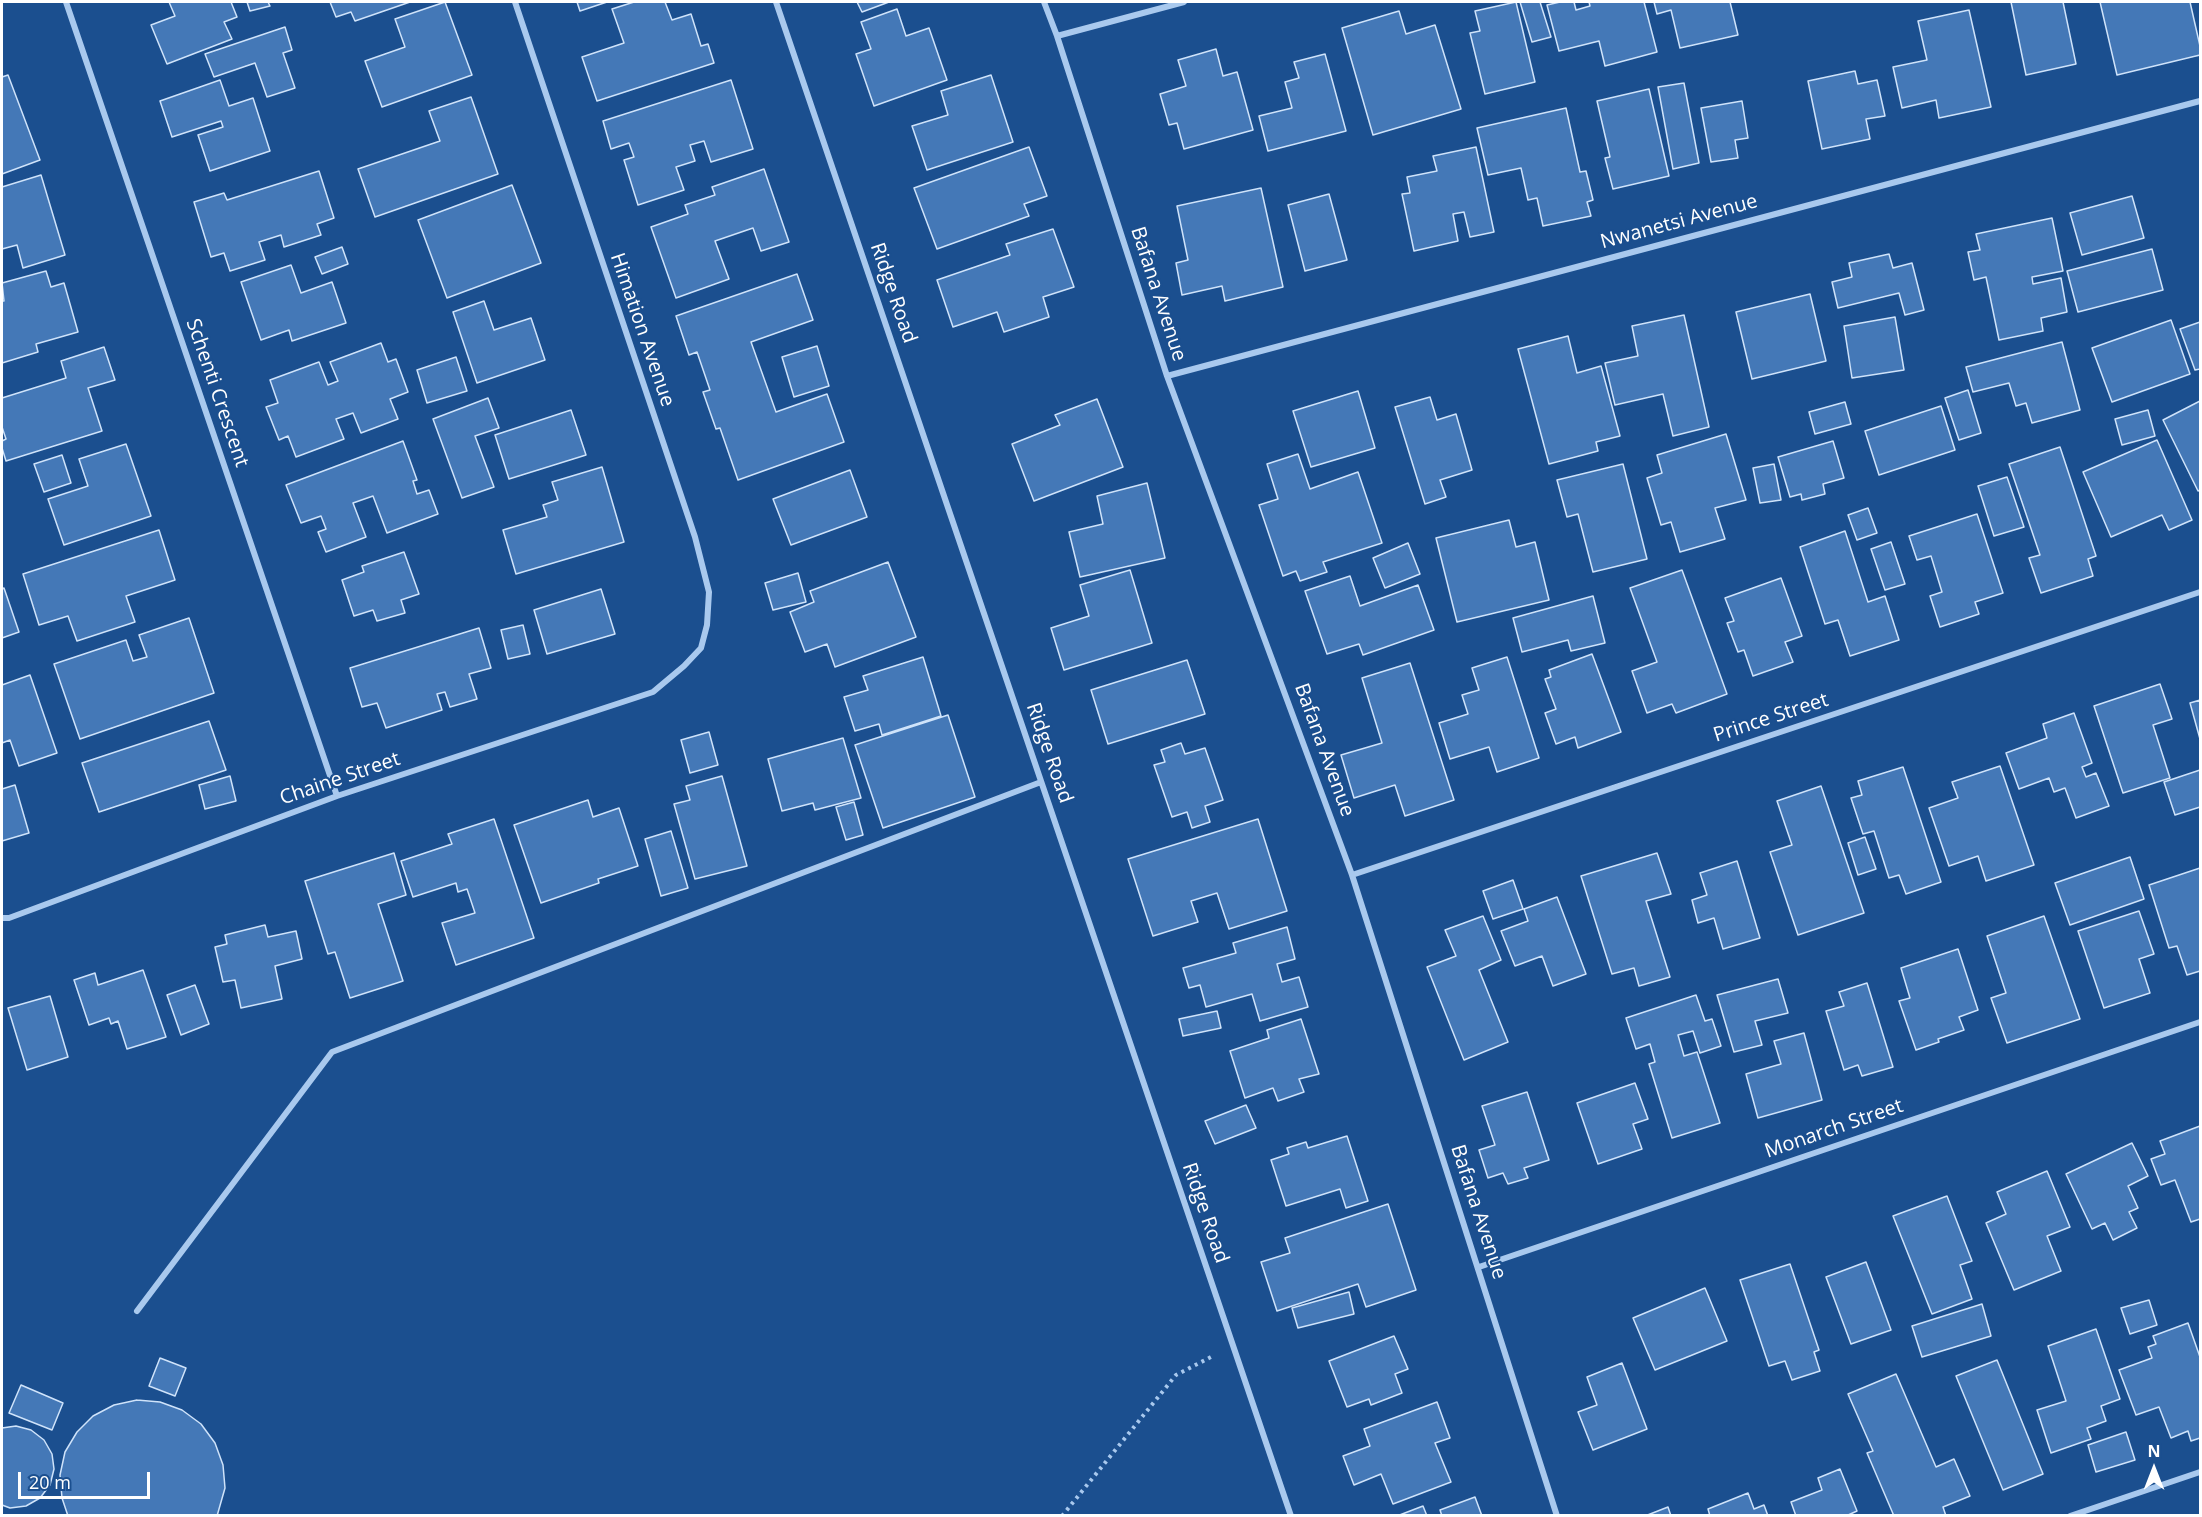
<!DOCTYPE html>
<html>
<head>
<meta charset="utf-8">
<style>
	body { margin:0 }
	#map { position:relative; width:2202px; height:1517px; overflow:hidden; background:#1b4f8f; font-family:"Open Sans",sans-serif }
	canvas { display:block }
	.frame { position:absolute; inset:0; border:3px solid #fff; pointer-events:none }
	.north { position:absolute; left:2124px; top:1439px; width:60px; height:60px; -webkit-text-stroke:4px #1b4f8f; paint-order:stroke; rotate:0deg; font-size:16px; font-weight:700; line-height:24px; text-align:center; color:#fff }
	.north::after { content:''; display:block; margin:auto; width:21px; height:27px; background:#fff; clip-path:polygon(50% 0,100% 100%,50% 72%,0 100%) }
	.scale { position:absolute; left:18px; top:1472px; width:132px; height:27px; box-sizing:border-box; border:3px solid #fff; border-top:0; padding-left:8px; font-size:18px; line-height:21px; white-space:nowrap; color:#fff; -webkit-text-stroke:4px #1b4f8f; paint-order:stroke }
</style>
</head>
<body>
<div id="map">
<canvas width="2202" height="1517"></canvas>
<div class="frame"></div>
<div class="north">N</div>
<div class="scale">20 m</div>
</div>
<script>
const c = document.querySelector('canvas').getContext('2d');
c.lineJoin = 'round';
function paint(path, color) { c.fillStyle = color; c.fill(path, 'evenodd'); }
const poly = rows => new Path2D(rows.map(r => 'M' + r).join(''));
function stroke(path, color, width, dash) { c.strokeStyle = color; c.lineWidth = width; c.lineCap = dash ? 'butt' : 'round'; c.setLineDash(dash || []); c.stroke(path); }
function write(font, color, halo, rows, align = 'center') {
  c.font = font + ' "Open Sans",sans-serif'; c.lineWidth = 4.5; c.setLineDash([]); c.textBaseline = 'middle'; c.strokeStyle = halo; c.fillStyle = color; for (const [text, x, y, turn = 0] of rows) {
    c.save(); c.translate(x, y); c.rotate((+turn || 0) * Math.PI / 180); c.textAlign = isNaN(turn) ? turn : align; if (halo) c.strokeText(text, 0, 0); c.fillText(text, 0, 0); c.restore();
  }
}
const building = poly([
	[169,2,231,2,237,17,224,22,232,39,167,64,151,25,175,16,169,2],
	[247,2,268,2,270,6,250,11,247,2],
	[330,2,410,2,355,21,351,12,336,17,330,2],
	[445,2,472,75,382,107,365,61,405,47,395,19,445,2],
	[577,2,607,2,580,11,577,2],
	[634,2,665,2,672,20,691,14,701,46,708,44,714,63,597,101,582,57,624,43,612,9,634,2],
	[857,2,889,2,862,12,857,2],
	[1516,2,1535,82,1485,94,1470,33,1480,31,1475,11,1516,2],
	[1520,2,1540,2,1551,37,1532,42,1520,2],
	[1560,2,1574,2,1576,10,1590,6,1589,2,1644,2,1657,52,1605,66,1599,41,1559,51,1547,5,1560,2],
	[1654,2,1730,2,1738,35,1680,48,1671,10,1657,14,1654,2],
	[2011,2,2063,2,2076,64,2026,75,2011,2],
	[2100,2,2190,2,2200,46,2200,55,2117,75,2100,2],
	[897,9,906,36,929,28,947,80,874,106,856,54,871,49,861,22,897,9],
	[1969,10,1991,107,1939,118,1936,100,1902,108,1893,67,1927,60,1918,21,1969,10],
	[1399,11,1406,34,1435,25,1461,109,1373,135,1342,28,1399,11],
	[285,27,292,50,283,53,295,88,267,97,255,63,214,77,205,54,285,27],
	[1216,49,1223,76,1237,72,1253,130,1184,149,1177,123,1169,125,1160,94,1186,86,1178,60,1216,49],
	[1325,54,1346,131,1268,151,1259,116,1292,108,1285,82,1299,78,1294,62,1325,54],
	[1855,71,1858,84,1877,80,1885,116,1866,119,1870,139,1822,149,1808,81,1855,71],
	[8,75,40,160,2,174,2,77,8,75],
	[991,75,1013,142,927,170,912,126,948,115,941,91,991,75],
	[220,80,229,106,253,98,270,151,210,171,198,135,223,127,221,121,172,137,160,101,220,80],
	[731,80,753,149,711,162,704,141,690,145,695,161,676,167,684,190,638,205,624,160,634,157,629,143,611,149,603,121,731,80],
	[1684,83,1699,163,1673,169,1658,87,1684,83],
	[1649,89,1669,176,1613,189,1605,158,1610,157,1597,101,1649,89],
	[471,97,498,174,375,217,358,169,440,141,429,111,471,97],
	[1742,101,1748,138,1735,140,1738,158,1711,162,1701,108,1742,101],
	[1566,108,1580,172,1586,171,1593,200,1587,202,1591,216,1543,226,1537,198,1528,200,1521,168,1488,175,1477,128,1566,108],
	[1029,147,1047,196,1024,204,1029,216,937,249,914,188,1029,147],
	[1476,147,1494,232,1470,237,1464,212,1453,214,1458,241,1414,251,1402,194,1410,193,1407,177,1437,171,1433,156,1476,147],
	[764,169,789,242,761,251,753,228,715,241,729,279,676,298,651,227,688,214,685,205,715,195,712,187,764,169],
	[319,171,334,218,317,224,321,235,284,247,281,235,259,242,265,260,230,271,224,253,211,257,194,202,224,193,227,200,319,171],
	[41,175,65,255,23,268,17,245,2,249,2,187,41,175],
	[512,185,541,263,447,298,418,220,512,185],
	[1261,188,1283,287,1225,301,1222,286,1182,295,1176,263,1188,260,1177,206,1261,188],
	[1329,194,1347,260,1305,271,1288,205,1329,194],
	[2132,196,2144,238,2082,255,2070,213,2132,196],
	[2052,218,2063,271,2032,277,2033,284,2061,278,2067,312,2041,318,2043,331,1999,340,1986,277,1974,280,1968,252,1980,250,1976,234,2052,218],
	[1053,229,1074,287,1043,297,1049,317,1004,332,997,312,953,327,937,280,1010,255,1006,244,1053,229],
	[342,247,348,264,322,274,315,257,342,247],
	[2152,249,2163,290,2078,312,2067,271,2152,249],
	[1889,254,1893,268,1912,263,1924,310,1905,315,1899,293,1838,308,1832,282,1852,277,1849,263,1889,254],
	[291,265,301,293,332,282,346,323,292,341,289,330,261,340,241,282,291,265],
	[46,271,51,287,64,283,78,332,36,344,38,352,2,363,2,301,4,301,2,283,46,271],
	[797,274,813,320,751,342,776,412,827,394,844,442,738,480,720,428,716,429,703,392,710,390,697,352,689,355,676,316,797,274],
	[1810,294,1826,361,1752,379,1736,312,1810,294],
	[484,301,494,330,531,318,545,360,477,383,453,312,484,301],
	[1684,315,1709,427,1673,436,1663,394,1615,405,1605,363,1638,356,1632,326,1684,315],
	[1895,317,1904,370,1852,378,1844,326,1895,317],
	[2171,320,2190,374,2112,402,2092,348,2171,320],
	[2200,322,2200,369,2195,370,2180,329,2200,322],
	[1568,336,1577,373,1601,366,1620,436,1596,442,1598,451,1549,464,1518,349,1568,336],
	[2062,342,2080,410,2032,423,2026,403,2016,406,2009,383,1973,392,1966,367,2062,342],
	[381,343,388,362,396,359,408,392,390,399,398,419,361,433,353,413,336,419,344,439,296,457,288,436,279,440,266,407,278,403,270,380,319,362,328,385,338,381,330,362,381,343],
	[817,346,829,386,794,397,782,357,817,346],
	[104,347,115,380,88,388,102,431,6,461,2,448,2,441,6,439,2,427,2,398,66,378,61,361,104,347],
	[456,357,467,391,427,403,417,370,456,357],
	[1968,390,1981,433,1959,440,1945,398,1968,390],
	[1358,391,1375,448,1311,467,1293,411,1358,391],
	[1430,397,1437,420,1456,414,1472,470,1440,480,1446,497,1425,504,1395,407,1430,397],
	[488,398,499,428,475,436,494,487,462,498,433,419,488,398],
	[1097,399,1123,467,1034,501,1012,444,1060,425,1055,415,1097,399],
	[2200,401,2200,490,2198,491,2163,420,2200,401],
	[1845,402,1851,424,1815,434,1809,412,1845,402],
	[1941,406,1955,450,1879,475,1865,431,1941,406],
	[571,410,586,455,509,479,495,435,571,410],
	[2148,410,2155,436,2122,445,2115,419,2148,410],
	[1726,434,1746,500,1715,508,1725,539,1680,552,1671,522,1661,525,1647,478,1662,473,1657,455,1726,434],
	[2157,440,2192,520,2169,530,2162,515,2111,537,2083,472,2157,440],
	[403,441,417,480,413,481,417,494,429,490,438,514,387,533,373,496,353,503,366,537,326,552,318,532,326,529,321,516,301,523,286,485,403,441],
	[1833,441,1844,478,1823,484,1825,494,1802,500,1801,494,1790,497,1778,457,1833,441],
	[126,444,151,516,64,545,48,499,88,486,79,459,126,444],
	[2060,447,2096,556,2088,559,2093,576,2041,593,2029,558,2040,555,2009,464,2060,447],
	[1298,454,1310,489,1358,472,1382,543,1323,562,1327,572,1300,581,1296,571,1283,576,1259,505,1278,499,1267,464,1298,454],
	[62,455,71,483,44,492,34,464,62,455],
	[1623,464,1647,559,1593,572,1578,514,1567,517,1557,480,1623,464],
	[1774,464,1781,500,1760,503,1753,468,1774,464],
	[602,467,624,542,516,574,503,530,547,517,543,505,558,500,552,482,602,467],
	[850,470,867,517,791,545,773,499,850,470],
	[2007,477,2024,527,1994,536,1978,486,2007,477],
	[1147,483,1165,558,1080,577,1069,532,1103,524,1097,496,1147,483],
	[1868,508,1877,533,1857,540,1848,515,1868,508],
	[1977,514,2003,593,1975,602,1979,614,1940,627,1930,596,1942,592,1931,556,1917,560,1909,536,1977,514],
	[1509,520,1516,547,1535,542,1549,600,1457,622,1436,538,1509,520],
	[159,530,175,580,126,596,135,622,77,641,68,616,39,625,23,574,159,530],
	[1845,531,1868,602,1885,596,1899,640,1850,656,1838,620,1825,624,1800,547,1845,531],
	[1891,542,1905,584,1885,590,1871,549,1891,542],
	[1408,543,1420,574,1385,588,1373,558,1408,543],
	[404,552,419,594,401,600,405,613,377,621,373,610,354,616,342,580,364,572,362,566,404,552],
	[888,562,916,637,835,667,827,644,805,652,790,612,814,602,810,591,888,562],
	[1130,570,1152,643,1064,670,1051,628,1089,616,1080,585,1130,570],
	[1682,570,1727,694,1676,713,1672,704,1647,713,1632,671,1657,662,1630,588,1682,570],
	[798,573,806,602,773,610,765,583,798,573],
	[1350,576,1360,606,1418,585,1434,630,1363,655,1359,644,1327,654,1305,591,1350,576],
	[1781,578,1802,636,1785,642,1793,662,1753,676,1744,650,1738,652,1727,623,1734,621,1725,598,1781,578],
	[4,588,19,632,2,638,2,589,4,588],
	[601,589,615,634,547,654,534,610,601,589],
	[1593,596,1605,643,1571,651,1568,640,1522,652,1513,618,1593,596],
	[189,618,214,693,80,739,54,664,126,640,133,661,147,657,139,635,189,618],
	[523,625,530,654,508,659,501,630,523,625],
	[479,628,491,668,469,674,477,699,450,707,445,692,437,694,442,710,386,728,377,703,362,707,350,668,479,628],
	[1592,654,1621,732,1578,748,1575,737,1556,744,1545,713,1556,709,1545,679,1551,677,1549,670,1592,654],
	[923,657,941,716,882,735,879,724,855,731,844,697,868,690,863,676,923,657],
	[1507,657,1539,758,1497,772,1489,747,1450,759,1439,723,1468,714,1462,695,1479,690,1472,668,1507,657],
	[1187,660,1205,714,1108,744,1091,690,1187,660],
	[1410,663,1454,800,1405,816,1395,785,1354,798,1341,755,1382,743,1362,678,1410,663],
	[30,675,57,753,19,766,10,740,2,743,2,685,30,675],
	[2160,684,2172,719,2153,725,2170,778,2123,793,2094,706,2160,684],
	[2200,700,2200,739,2190,703,2200,700],
	[2074,713,2092,763,2082,767,2086,777,2096,773,2109,806,2076,818,2065,788,2054,792,2049,778,2019,789,2006,753,2047,738,2043,724,2074,713],
	[948,715,975,797,883,828,855,745,948,715],
	[209,721,226,770,99,812,82,763,209,721],
	[709,732,718,765,690,773,681,740,709,732],
	[843,738,861,798,815,810,813,803,782,811,768,759,843,738],
	[1181,743,1185,754,1205,748,1223,800,1205,806,1210,822,1192,828,1187,812,1172,817,1154,765,1165,762,1161,750,1181,743],
	[2000,766,2034,865,1986,881,1978,856,1949,866,1929,808,1958,798,1952,782,2000,766],
	[1903,767,1941,882,1906,894,1899,875,1889,878,1874,831,1863,834,1851,798,1862,795,1858,781,1903,767],
	[2200,770,2200,807,2175,815,2164,782,2200,770],
	[230,776,236,801,205,809,199,785,230,776],
	[722,776,747,866,695,879,674,804,690,800,686,786,722,776],
	[15,785,29,833,2,841,2,789,15,785],
	[1821,786,1864,913,1798,935,1770,852,1792,845,1777,801,1821,786],
	[588,800,593,817,619,808,638,866,598,879,599,883,541,903,514,825,588,800],
	[854,802,863,835,846,840,836,807,854,802],
	[494,819,534,938,456,965,442,923,475,913,467,889,458,892,456,883,413,897,401,861,452,844,448,834,494,819],
	[1258,819,1287,911,1229,929,1217,893,1191,901,1198,922,1153,936,1128,859,1258,819],
	[671,831,688,888,661,896,645,839,671,831],
	[1865,837,1876,869,1858,875,1848,843,1865,837],
	[394,853,406,895,378,904,403,981,350,998,335,952,328,954,305,881,394,853],
	[1657,853,1671,894,1646,901,1670,977,1639,986,1634,968,1612,974,1581,876,1657,853],
	[2130,857,2144,899,2070,925,2055,883,2130,857],
	[1737,861,1760,938,1723,949,1714,918,1698,923,1692,900,1707,895,1700,873,1737,861],
	[2200,868,2200,971,2187,975,2177,946,2169,948,2149,885,2200,868],
	[1513,880,1523,909,1493,919,1483,891,1513,880],
	[1557,897,1586,974,1553,986,1542,956,1515,966,1501,931,1528,921,1524,909,1557,897],
	[2139,911,2154,954,2139,959,2150,993,2104,1008,2078,931,2139,911],
	[1483,916,1501,960,1479,970,1508,1042,1464,1060,1427,967,1456,956,1445,930,1483,916],
	[2044,916,2080,1019,2007,1043,1991,998,2006,993,1987,936,2044,916],
	[265,925,268,937,296,931,302,959,275,966,282,999,241,1008,235,980,223,982,215,947,227,944,225,935,265,925],
	[1287,927,1295,959,1277,964,1282,982,1299,977,1308,1007,1260,1021,1252,994,1206,1007,1200,985,1189,988,1183,968,1236,953,1233,943,1287,927],
	[1958,949,1978,1010,1959,1017,1964,1030,1938,1039,1939,1042,1916,1050,1899,1001,1910,998,1901,968,1958,949],
	[143,970,166,1037,127,1049,118,1021,111,1024,109,1018,89,1025,74,980,95,973,98,985,143,970],
	[1778,979,1788,1013,1755,1021,1762,1045,1734,1052,1717,995,1778,979],
	[1867,983,1893,1067,1862,1076,1858,1065,1844,1070,1826,1011,1844,1006,1839,992,1867,983],
	[195,985,209,1024,181,1035,167,995,195,985],
	[1696,995,1705,1021,1712,1019,1721,1046,1700,1053,1693,1031,1678,1035,1684,1056,1697,1052,1720,1123,1672,1138,1649,1064,1655,1062,1650,1044,1636,1049,1626,1018,1696,995],
	[50,996,68,1057,27,1070,8,1008,50,996],
	[1217,1011,1221,1028,1183,1036,1179,1019,1217,1011],
	[1301,1019,1319,1074,1299,1079,1304,1092,1278,1101,1273,1088,1245,1098,1230,1051,1269,1038,1267,1030,1301,1019],
	[1804,1033,1822,1100,1758,1118,1746,1074,1781,1064,1774,1041,1804,1033],
	[1635,1083,1648,1119,1633,1124,1642,1149,1598,1164,1577,1103,1635,1083],
	[1527,1092,1549,1160,1524,1168,1528,1178,1508,1184,1503,1173,1488,1178,1479,1150,1495,1145,1482,1106,1527,1092],
	[1246,1105,1256,1128,1215,1144,1205,1121,1246,1105],
	[2200,1126,2200,1219,2191,1222,2175,1180,2161,1185,2151,1159,2165,1154,2160,1141,2200,1126],
	[1347,1136,1368,1201,1346,1208,1340,1189,1286,1206,1271,1160,1289,1154,1287,1148,1306,1142,1308,1148,1347,1136],
	[2132,1143,2148,1176,2128,1186,2138,1208,2129,1212,2137,1228,2113,1240,2105,1223,2092,1229,2066,1174,2132,1143],
	[2047,1171,2070,1227,2047,1236,2061,1271,2014,1290,1986,1223,2006,1214,1997,1192,2047,1171],
	[1947,1196,1972,1261,1960,1265,1972,1299,1932,1314,1893,1216,1947,1196],
	[1388,1204,1416,1290,1366,1307,1358,1284,1277,1311,1261,1262,1290,1253,1285,1238,1388,1204],
	[1866,1262,1891,1330,1851,1344,1826,1277,1866,1262],
	[1790,1264,1819,1350,1814,1352,1820,1371,1792,1380,1785,1361,1769,1366,1740,1280,1790,1264],
	[1705,1288,1727,1341,1655,1370,1633,1318,1705,1288],
	[1349,1292,1354,1314,1298,1328,1292,1308,1349,1292],
	[2149,1300,2157,1325,2130,1334,2121,1308,2149,1300],
	[1982,1304,1991,1336,1922,1357,1912,1326,1982,1304],
	[2188,1323,2200,1357,2200,1438,2191,1441,2188,1431,2171,1438,2159,1407,2136,1415,2119,1370,2152,1358,2148,1347,2156,1344,2153,1336,2188,1323],
	[2096,1329,2120,1399,2101,1406,2106,1421,2087,1428,2091,1439,2051,1453,2037,1410,2066,1401,2048,1346,2096,1329],
	[1394,1336,1408,1369,1395,1374,1402,1393,1371,1405,1369,1399,1347,1407,1329,1361,1394,1336],
	[160,1358,186,1368,175,1396,149,1386,160,1358],
	[1997,1360,2043,1474,2003,1490,1956,1376,1997,1360],
	[1622,1363,1647,1429,1593,1450,1578,1412,1597,1405,1587,1377,1622,1363],
	[1896,1374,1936,1467,1954,1459,1970,1496,1943,1507,1946,1516,1894,1516,1867,1453,1873,1451,1848,1394,1896,1374],
	[21,1385,63,1403,52,1430,9,1413,21,1385],
	[137,1400,160,1402,182,1410,201,1424,215,1443,223,1465,225,1488,217,1516,68,1516,62,1498,60,1475,65,1452,77,1432,93,1416,114,1405,137,1400],
	[1437,1402,1450,1438,1435,1443,1451,1482,1393,1504,1381,1474,1354,1485,1343,1456,1370,1446,1364,1429,1437,1402],
	[16,1426,31,1430,44,1440,52,1454,54,1469,50,1485,40,1498,26,1506,10,1508,2,1505,2,1428,16,1426],
	[2126,1432,2135,1460,2096,1472,2088,1445,2126,1432],
	[1840,1469,1857,1511,1846,1516,1796,1516,1791,1502,1822,1490,1818,1478,1840,1469],
	[1748,1493,1754,1509,1764,1505,1768,1516,1710,1516,1708,1509,1748,1493],
	[1475,1497,1482,1516,1442,1516,1440,1510,1475,1497],
	[1423,1506,1427,1516,1397,1516,1423,1506],
	[1668,1507,1671,1516,1645,1516,1668,1507]
]);
paint(building, '#4478b7');
stroke(building, '#cfe3fa', 1.5);
stroke(poly([
	[1062,1516,1176,1375,1211,1357]
]), '#a9c9ee', 4, [3, 4.5]);
stroke(poly([
	[66,2,337,796],
	[776,2,1291,1516],
	[1044,2,1057,36,1167,376,1352,875,1557,1516],
	[1057,36,1184,2],
	[1167,376,2200,101],
	[1352,875,2200,592],
	[2,918,9,918,337,796,653,692,684,666,701,648,707,625,709,592,695,537,515,2],
	[1479,1267,2200,1022],
	[137,1311,332,1052,1041,782],
	[2070,1516,2200,1472]
]), '#a9c9ee', 6);
write('20px', '#fff', '#1b4f8f', [
	["Nwanetsi Avenue",1679,222,-15],
	["Ridge Road",893,293,71],
	["Bafana Avenue",1158,294,72],
	["Himation Avenue",642,330,71],
	["Schenti Crescent",217,393,71],
	["Prince Street",1771,718,-18],
	["Bafana Avenue",1324,750,70],
	["Ridge Road",1049,753,71],
	["Chaine Street",340,779,-19],
	["Monarch Street",1834,1129,-19],
	["Bafana Avenue",1478,1212,72],
	["Ridge Road",1205,1213,71]
]);
</script>
</body>
</html>
